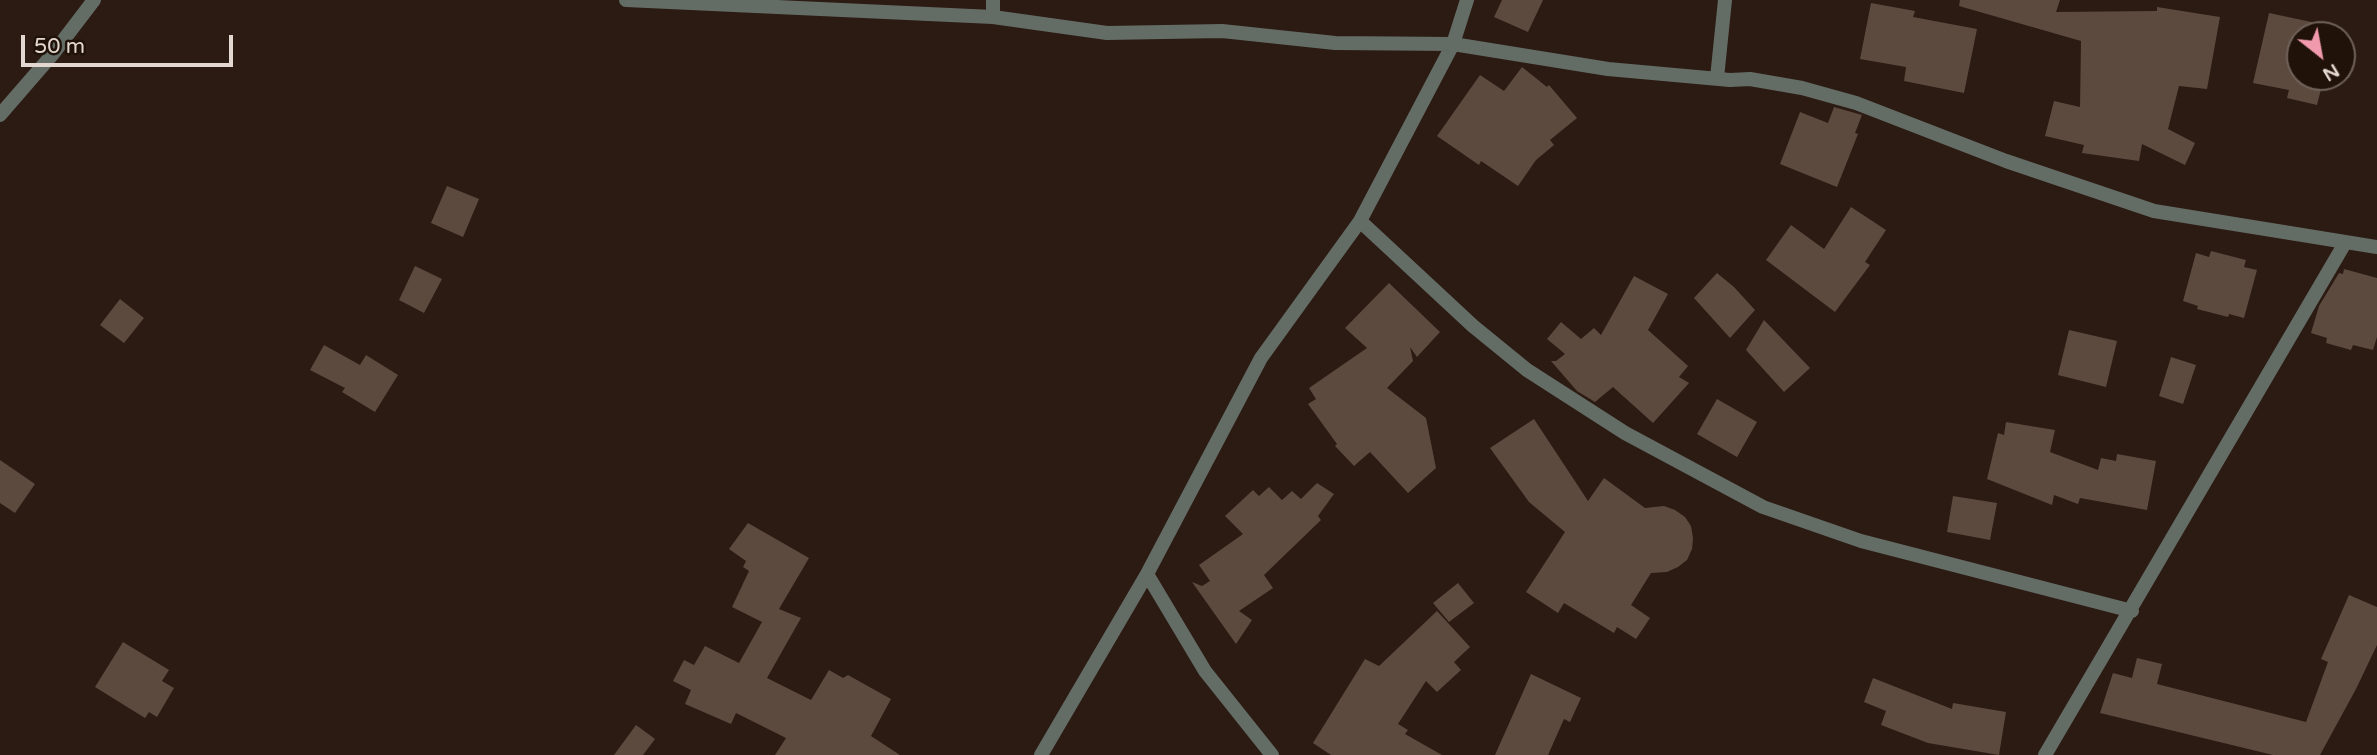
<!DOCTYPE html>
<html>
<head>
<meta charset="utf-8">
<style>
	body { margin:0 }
	#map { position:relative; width:2377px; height:755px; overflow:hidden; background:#2b1b12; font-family:"Varela Round",sans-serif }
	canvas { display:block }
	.north { position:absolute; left:2286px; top:21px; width:70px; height:70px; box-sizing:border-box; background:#211209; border:2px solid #6f6159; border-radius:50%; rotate:149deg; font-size:19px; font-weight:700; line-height:28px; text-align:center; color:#e3d8d1 }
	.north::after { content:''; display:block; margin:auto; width:24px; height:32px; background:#f29aad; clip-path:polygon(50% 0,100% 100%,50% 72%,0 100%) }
	.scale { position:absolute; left:21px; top:35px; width:212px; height:32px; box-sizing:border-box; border:4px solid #e3d8d1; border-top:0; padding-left:9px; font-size:21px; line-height:24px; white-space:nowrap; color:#e3d8d1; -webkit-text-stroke:5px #211209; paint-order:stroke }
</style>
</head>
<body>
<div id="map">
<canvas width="2377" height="755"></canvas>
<div class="north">N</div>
<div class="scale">50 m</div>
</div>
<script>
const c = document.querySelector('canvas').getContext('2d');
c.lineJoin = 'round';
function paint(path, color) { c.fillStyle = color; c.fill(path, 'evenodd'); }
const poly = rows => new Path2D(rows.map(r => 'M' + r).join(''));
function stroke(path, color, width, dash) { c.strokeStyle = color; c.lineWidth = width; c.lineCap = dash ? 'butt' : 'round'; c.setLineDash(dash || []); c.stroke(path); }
paint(poly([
	[1502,0,1543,0,1528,32,1494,17],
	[1960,0,2060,0,2056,12,2157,11,2157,7,2220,17,2207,89,2179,86,2168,129,2195,143,2185,165,2142,144,2139,161,2082,153,2084,145,2045,136,2054,101,2080,107,2081,41,1959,6],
	[1871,3,1915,11,1913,17,1977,29,1964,93,1904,81,1906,67,1860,59],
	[2269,13,2335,27,2333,35,2300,35,2300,77,2324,77,2317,105,2287,98,2289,90,2253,83],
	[1522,67,1547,87,1549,85,1577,118,1550,140,1554,145,1536,160,1518,186,1481,161,1479,165,1437,136,1480,75,1504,91],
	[1834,107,1862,115,1855,133,1858,134,1837,187,1780,164,1800,112,1828,123],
	[447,186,479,199,463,237,431,223],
	[1851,207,1886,230,1865,262,1870,265,1835,312,1766,260,1791,225,1824,249],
	[2211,251,2246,260,2244,267,2257,270,2244,318,2229,314,2228,317,2197,309,2198,306,2183,301,2196,253,2209,257],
	[415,266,442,279,424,313,399,300],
	[2344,269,2377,278,2377,337,2373,350,2353,345,2351,350,2326,343,2327,338,2311,333,2319,306,2339,273,2343,274],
	[1717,273,1734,287,1755,310,1730,338,1694,298],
	[1634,276,1668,294,1648,330,1688,366,1679,377,1689,383,1653,423,1613,387,1595,402,1577,391,1551,361,1556,361,1565,354,1547,339,1561,322,1581,339,1594,328,1601,335],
	[1389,283,1440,332,1417,357,1410,347,1413,361,1387,388,1426,418,1436,468,1408,493,1370,452,1354,466,1335,446,1337,444,1308,404,1316,399,1309,388,1367,348,1345,328],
	[120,299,144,318,124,343,100,325],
	[1764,320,1810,368,1784,392,1746,350],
	[2069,330,2117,341,2106,387,2058,375],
	[324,345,360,365,366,355,398,375,375,412,342,392,345,388,310,370],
	[2171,357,2196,365,2183,404,2159,396],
	[1717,399,1757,422,1737,457,1697,434],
	[1534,419,1588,501,1604,478,1645,508,1664,506,1675,510,1685,517,1691,526,1693,538,1692,549,1687,560,1678,567,1667,572,1651,573,1631,605,1650,618,1636,639,1617,627,1614,633,1564,603,1558,613,1526,592,1565,532,1529,502,1490,448],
	[2006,422,2055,430,2050,452,2098,470,2101,458,2116,461,2117,454,2156,461,2147,510,2080,498,2078,504,2054,495,2052,505,1987,479,1998,433,2004,435],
	[0,460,35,484,15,513,0,503],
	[1317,483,1334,494,1318,516,1321,520,1264,575,1273,588,1239,611,1252,620,1236,644,1192,582,1202,586,1210,581,1199,565,1243,534,1225,516,1253,490,1259,496,1269,487,1282,500,1292,491,1301,499],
	[1953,496,1997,503,1990,540,1947,532],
	[748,523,809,558,779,609,801,618,767,678,811,700,829,670,843,678,848,675,891,699,871,736,900,755,775,755,786,738,736,713,731,724,685,704,691,690,673,681,684,660,694,665,705,646,739,663,762,622,732,607,749,571,743,567,746,561,729,549],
	[1458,583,1474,603,1449,622,1433,603],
	[2349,595,2377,607,2377,645,2356,689,2320,755,2273,755,2100,713,2113,673,2132,678,2137,658,2162,664,2157,684,2306,722,2328,662,2321,659],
	[1437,611,1470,647,1454,662,1461,670,1437,692,1426,681,1398,724,1408,730,1405,734,1442,755,1331,755,1313,743,1365,659,1379,666],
	[123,642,169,670,162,681,174,688,157,717,149,712,145,718,95,687],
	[1531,674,1581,698,1570,722,1564,719,1548,755,1495,755],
	[1873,678,1952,709,1953,703,2006,712,1999,755,1928,743,1881,725,1886,711,1864,702],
	[636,725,655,739,643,755,614,755]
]), '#5c4a3f');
stroke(poly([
	[626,0,993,17],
	[993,0,993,17,1107,33,1222,31,1335,43,1453,44,1608,69,1730,80,1750,79,1802,88,1856,103,2006,161,2154,211,2377,247],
	[1717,78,1725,0],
	[0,115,52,55,94,0],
	[1360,221,1473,326,1527,370,1625,433,1763,507,1861,541,2132,611],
	[1147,574,1205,671,1272,755],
	[1041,755,1147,574,1261,358,1360,221,1453,44,1467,0],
	[2045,755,2345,243]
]), '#646c66', 14);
</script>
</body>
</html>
